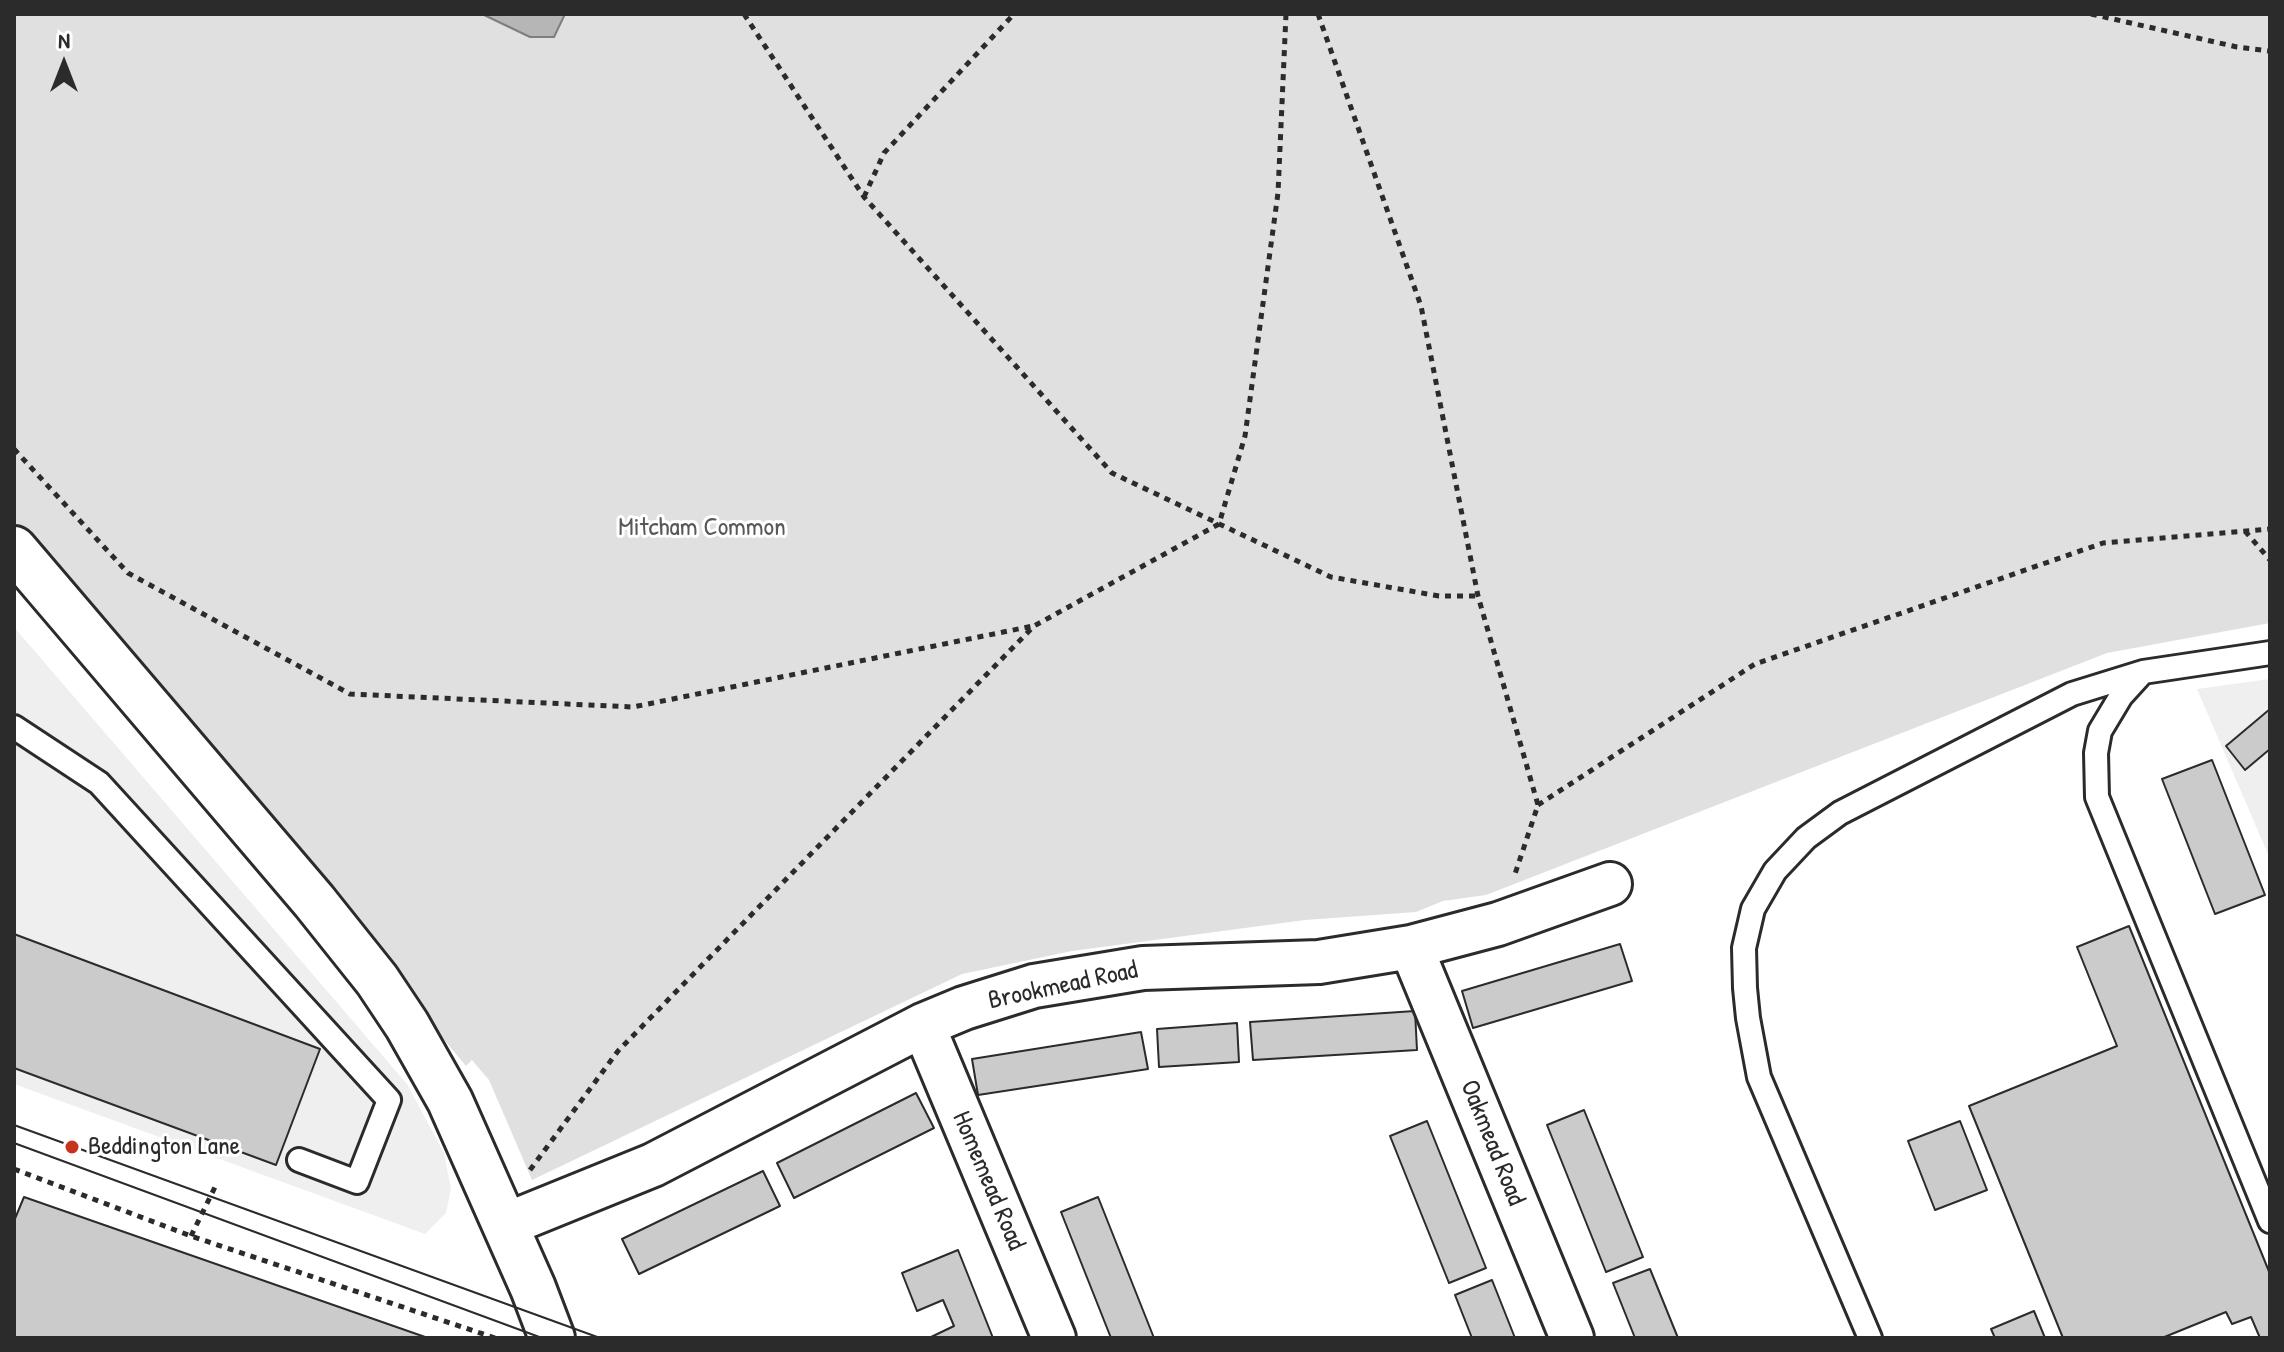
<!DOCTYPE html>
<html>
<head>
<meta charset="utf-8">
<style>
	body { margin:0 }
	#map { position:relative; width:2284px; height:1352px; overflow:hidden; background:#fff; font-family:"Patrick Hand",sans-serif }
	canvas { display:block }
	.frame { position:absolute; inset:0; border:16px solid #2b2b2b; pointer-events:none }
	.north { position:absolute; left:24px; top:24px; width:80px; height:80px; -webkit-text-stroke:6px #fff; paint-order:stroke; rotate:0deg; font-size:22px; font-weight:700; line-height:32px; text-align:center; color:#2b2b2b }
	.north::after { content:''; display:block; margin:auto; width:28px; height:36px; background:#2b2b2b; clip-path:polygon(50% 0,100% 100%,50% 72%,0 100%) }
</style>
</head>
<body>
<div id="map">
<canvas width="2284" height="1352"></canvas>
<div class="frame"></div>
<div class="north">N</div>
</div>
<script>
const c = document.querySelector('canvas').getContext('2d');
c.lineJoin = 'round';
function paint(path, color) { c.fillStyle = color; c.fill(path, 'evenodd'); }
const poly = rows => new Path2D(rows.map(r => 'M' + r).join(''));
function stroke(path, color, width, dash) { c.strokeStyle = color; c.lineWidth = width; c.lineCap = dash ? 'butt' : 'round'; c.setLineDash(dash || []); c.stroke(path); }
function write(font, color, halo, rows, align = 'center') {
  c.font = font + ' "Patrick Hand",sans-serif'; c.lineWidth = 6; c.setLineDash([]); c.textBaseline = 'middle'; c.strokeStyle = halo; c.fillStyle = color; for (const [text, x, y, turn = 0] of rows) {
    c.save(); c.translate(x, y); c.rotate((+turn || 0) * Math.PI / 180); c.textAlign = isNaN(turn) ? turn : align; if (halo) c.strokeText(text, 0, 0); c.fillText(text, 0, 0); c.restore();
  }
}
paint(poly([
	[14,627,407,1084,444,1153,451,1189,446,1213,425,1234,14,1084],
	[2270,679,2270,859,2197,689]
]), '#efefef');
paint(poly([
	[14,14,2270,14,2270,623,2107,653,1486,895,1443,901,1416,912,1305,920,1072,951,962,974,532,1180,489,1080,472,1060,466,1066,14,524]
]), '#e0e0e0');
const water = poly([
	[482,14,565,14,554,37,530,37,482,14]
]);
paint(water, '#b6b6b6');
stroke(water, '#7e7e7e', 2);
const building = poly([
	[2270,709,2270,749,2245,770,2226,746,2270,709],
	[2212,760,2265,895,2215,914,2162,779,2212,760],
	[2129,926,2270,1274,2270,1338,2260,1338,2251,1317,2232,1324,2226,1312,2162,1338,2063,1338,1969,1106,2117,1046,2077,947,2129,926],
	[14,934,320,1049,276,1165,14,1068,14,934],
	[1620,944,1632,981,1473,1028,1462,991,1620,944],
	[1415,1011,1417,1050,1253,1060,1250,1022,1415,1011],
	[1237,1023,1239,1062,1159,1067,1157,1029,1237,1023],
	[1141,1032,1148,1069,978,1095,972,1059,1141,1032],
	[916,1093,934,1128,794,1198,777,1163,916,1093],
	[1584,1110,1643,1257,1606,1272,1547,1125,1584,1110],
	[1427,1121,1486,1268,1449,1283,1390,1136,1427,1121],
	[1960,1121,1987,1190,1935,1210,1908,1141,1960,1121],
	[763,1171,780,1206,639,1274,622,1239,763,1171],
	[24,1197,428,1338,14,1338,14,1221,24,1197],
	[1098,1197,1154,1338,1111,1338,1061,1212,1098,1197],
	[958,1250,993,1338,929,1338,954,1326,943,1300,917,1311,902,1273,958,1250],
	[1650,1269,1678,1338,1635,1338,1613,1283,1650,1269],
	[1492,1280,1515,1338,1472,1338,1455,1295,1492,1280],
	[2034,1311,2045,1338,1995,1338,1991,1329,2034,1311]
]);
paint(building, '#cbcbcb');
stroke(building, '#2b2b2b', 2);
const service = poly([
	[2142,673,2121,696,2100,731,2096,753,2097,797,2270,1221],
	[14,727,99,783,389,1100,357,1182,299,1160],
	[1870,1338,1759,1077,1748,1018,1745,988,1744,948,1753,909,1775,871,1806,838,1840,813,2072,694,2143,672,2270,653]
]);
const minor = poly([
	[1411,947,1572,1338],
	[923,1025,1054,1338],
	[505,1225,653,1165,923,1025,964,1008,1034,986,1143,968,1319,962,1411,947,1498,924,1610,884]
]);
const secondary = poly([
	[14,549,314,901,377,980,407,1025,450,1101,533,1288,552,1338]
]);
stroke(service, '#2b2b2b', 28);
stroke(minor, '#2b2b2b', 48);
stroke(secondary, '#2b2b2b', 50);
stroke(poly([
	[744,14,864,197,1112,473,1331,577,1439,596,1478,596],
	[1318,14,1421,306,1478,596,1538,805,1515,874],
	[2091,14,2237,47,2270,51],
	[864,197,884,153,1014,14],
	[14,449,128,573,350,694,633,707,1033,626],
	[2245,531,2270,560],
	[1538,805,1755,664,2103,543,2270,529],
	[14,1169,191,1236,495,1338],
	[530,1170,618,1051,1034,626,1219,524,1245,436,1278,193,1286,14],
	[191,1236,217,1183]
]), '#2b2b2b', 5, [6, 6]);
stroke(service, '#fff', 22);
stroke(minor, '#fff', 42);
stroke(secondary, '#fff', 44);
stroke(poly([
	[14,1125,600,1338],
	[14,1143,542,1338]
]), '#2b2b2b', 2);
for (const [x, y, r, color] of [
	[72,1147,8,"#c8321e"]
]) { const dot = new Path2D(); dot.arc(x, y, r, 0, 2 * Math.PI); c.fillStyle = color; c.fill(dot); stroke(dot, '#fff', 3); }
write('26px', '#585858', '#fff', [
	["Mitcham Common",702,528]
]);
write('26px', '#2b2b2b', '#fff', [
	["Brookmead Road",1063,986,-12],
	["Oakmead Road",1492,1143,68],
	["Homemead Road",988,1181,67]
]);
write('26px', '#2b2b2b', '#fff', [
	["Beddington Lane",88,1147]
], 'left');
</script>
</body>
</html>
